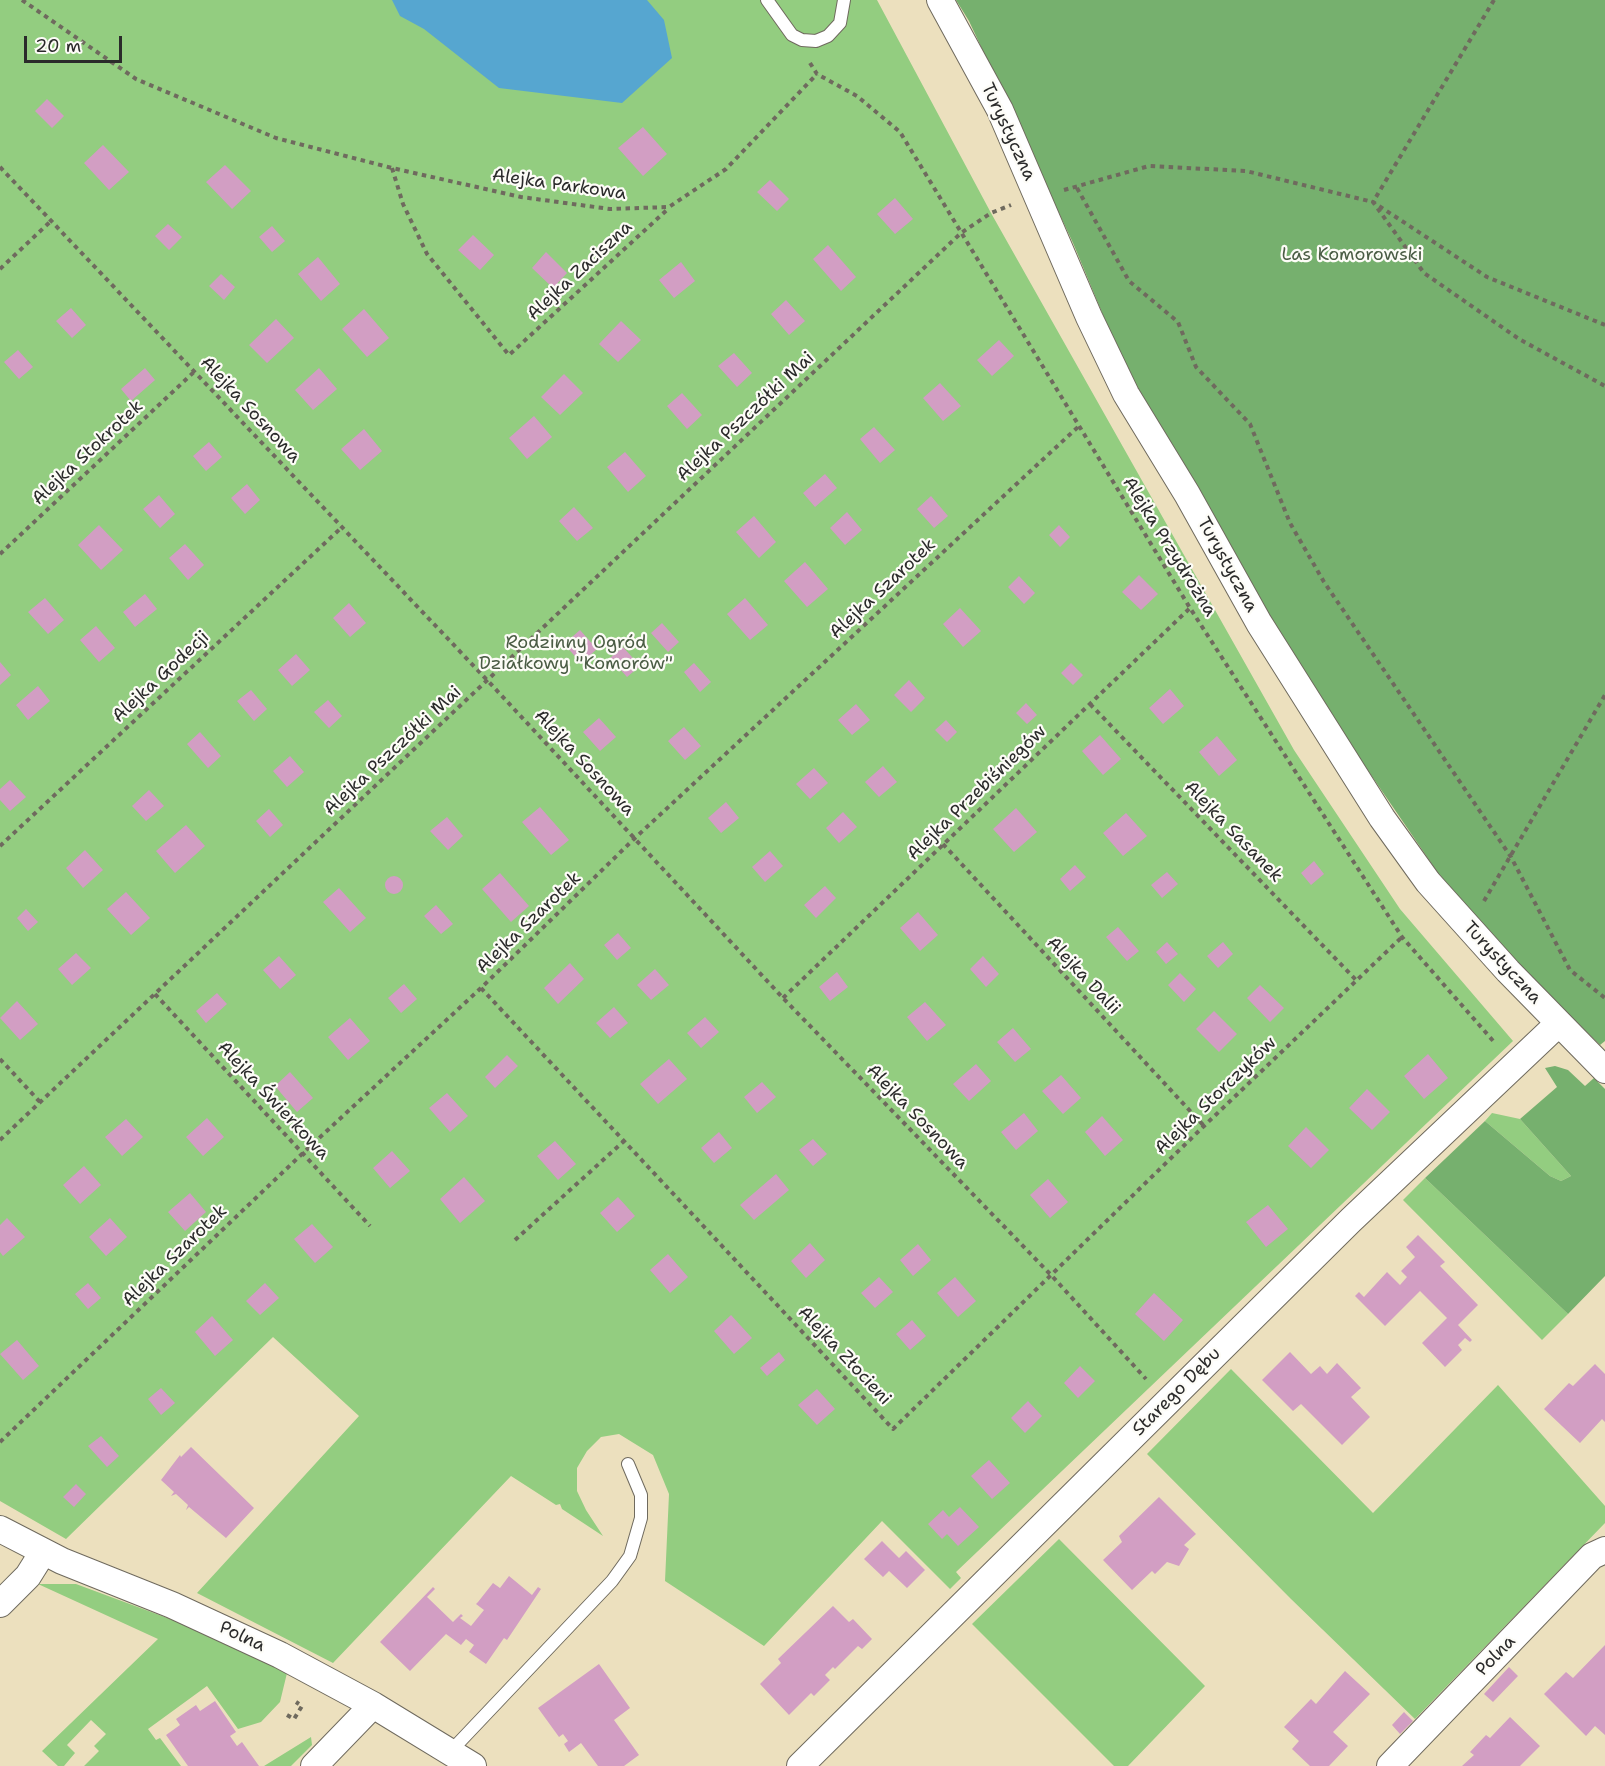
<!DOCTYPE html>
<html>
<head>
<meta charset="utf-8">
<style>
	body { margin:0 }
	#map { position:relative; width:1605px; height:1766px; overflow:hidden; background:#ece0be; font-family:"Shantell Sans",sans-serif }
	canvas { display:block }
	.scale { position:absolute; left:24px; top:36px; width:98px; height:27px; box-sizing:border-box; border:3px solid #2b2b2b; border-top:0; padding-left:8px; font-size:18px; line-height:21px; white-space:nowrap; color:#2b2b2b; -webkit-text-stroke:4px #fdfcf7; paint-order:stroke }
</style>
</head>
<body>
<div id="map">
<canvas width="1605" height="1766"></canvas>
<div class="scale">20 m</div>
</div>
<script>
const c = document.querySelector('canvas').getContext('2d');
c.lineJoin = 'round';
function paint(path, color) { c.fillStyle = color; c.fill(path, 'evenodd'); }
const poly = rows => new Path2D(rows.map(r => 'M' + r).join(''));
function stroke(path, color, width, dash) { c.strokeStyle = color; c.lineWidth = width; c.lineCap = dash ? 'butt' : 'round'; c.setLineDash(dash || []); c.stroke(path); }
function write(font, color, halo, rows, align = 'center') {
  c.font = font + ' "Shantell Sans",sans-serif'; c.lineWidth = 4.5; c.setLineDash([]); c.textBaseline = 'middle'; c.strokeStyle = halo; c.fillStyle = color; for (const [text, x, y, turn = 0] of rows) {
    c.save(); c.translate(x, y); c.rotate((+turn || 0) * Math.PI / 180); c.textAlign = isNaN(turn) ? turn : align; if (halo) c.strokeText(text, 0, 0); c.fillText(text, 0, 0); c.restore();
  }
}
paint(poly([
	[0,0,877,0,991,213,1294,750,1400,909,1513,1041,956,1572,961,1578,950,1589,882,1521,764,1646,665,1581,669,1494,653,1455,619,1434,601,1437,587,1451,577,1468,577,1491,586,1510,603,1536,562,1509,560,1504,556,1505,511,1476,333,1663,197,1593,359,1416,273,1337,66,1539,0,1501],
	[1492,1113,1520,1119,1571,1176,1561,1181,1550,1176,1485,1121],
	[1425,1178,1568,1314,1542,1340,1403,1200],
	[1231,1369,1373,1513,1498,1385,1605,1506,1605,1523,1415,1719,1291,1599,1147,1454],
	[1059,1539,1205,1686,1128,1766,1114,1766,972,1624],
	[38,1584,76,1584,205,1632,273,1664,287,1673,280,1702,261,1722,238,1729,207,1686,148,1729,156,1740,160,1738,181,1766,84,1766,99,1751,94,1746,106,1734,91,1720,67,1745,75,1753,64,1766,58,1766,42,1751,158,1639],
	[311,1737,312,1745,291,1766,264,1766]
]), '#93cd80');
paint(poly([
	[956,0,1605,0,1605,1041,1600,1045,1525,972,1438,873,1330,715,1234,557,1123,363,1073,243,969,21],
	[1555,1066,1568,1070,1585,1086,1594,1078,1605,1089,1605,1276,1568,1314,1425,1178,1485,1121,1550,1176,1561,1181,1571,1176,1520,1119,1557,1087,1545,1068]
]), '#76b06e');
paint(poly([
	[392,0,647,0,664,20,672,58,622,103,499,88,424,29,400,16]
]), '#56a6d0');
paint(poly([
	[47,99,64,116,52,128,35,111],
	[643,127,667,154,643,176,618,148],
	[103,145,129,172,109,190,84,163],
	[225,165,251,191,232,209,206,182],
	[770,180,789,199,777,211,757,192],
	[895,198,913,219,895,234,877,214],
	[168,224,182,237,169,250,155,236],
	[272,226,285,241,272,252,259,237],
	[473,235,494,255,480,270,458,250],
	[828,245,856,277,841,291,813,259],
	[546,252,567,273,553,288,532,268],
	[318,257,340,284,321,301,298,274],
	[681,262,695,281,674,298,659,280],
	[221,274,235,287,224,300,209,286],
	[786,300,805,321,789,335,771,314],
	[71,308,86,325,72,338,56,321],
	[364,309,389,338,367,357,342,329],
	[276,319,294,338,267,363,249,345],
	[621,321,641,340,618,362,599,344],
	[999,340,1014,356,992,376,977,360],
	[18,350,33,367,19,379,4,362],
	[734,353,752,373,737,387,718,366],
	[145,368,155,380,131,401,121,389],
	[319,368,337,389,313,410,295,390],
	[564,374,583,393,560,415,541,397],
	[940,383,961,406,943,421,923,398],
	[682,393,702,415,687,429,667,406],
	[534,416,552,437,527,459,509,438],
	[874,427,895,450,880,463,860,439],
	[364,429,382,451,360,470,341,449],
	[209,442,222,457,206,471,193,456],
	[625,452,646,476,628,492,607,467],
	[825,474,837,488,815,507,803,493],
	[247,484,260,500,245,514,231,498],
	[159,495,175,514,160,528,143,509],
	[931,496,948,516,934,528,917,509],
	[574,507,593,528,577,541,559,521],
	[847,512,862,530,845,545,830,528],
	[754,516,776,542,759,558,736,532],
	[99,525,123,550,101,570,78,545],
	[1059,525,1070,537,1060,547,1049,535],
	[185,544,204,565,188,580,169,558],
	[805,562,828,589,807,607,784,581],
	[1139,575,1158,594,1141,610,1122,592],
	[1019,576,1035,593,1024,604,1008,587],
	[145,594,157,609,135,627,123,612],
	[45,598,64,620,48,634,28,612],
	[745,598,768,625,750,640,727,614],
	[349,603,366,623,350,637,333,618],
	[960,608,981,631,963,647,943,624],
	[662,623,679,642,668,652,651,633],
	[96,626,115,648,99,662,80,640],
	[580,630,597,649,581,663,564,644],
	[623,647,640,666,627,677,610,658],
	[296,654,310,670,292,686,278,670],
	[0,662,11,675,0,685],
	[694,663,711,682,700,692,684,672],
	[1071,663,1083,675,1073,685,1061,673],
	[909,680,925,698,911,712,894,695],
	[38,686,50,701,28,720,16,705],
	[1170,689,1184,706,1163,724,1149,708],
	[251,690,267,709,254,721,237,701],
	[328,700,342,716,329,728,314,712],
	[1026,703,1037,715,1027,724,1016,713],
	[856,704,870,720,852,735,838,720],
	[599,718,616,737,600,751,583,732],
	[946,720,957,732,947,742,935,730],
	[684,727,701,746,685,760,668,741],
	[200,732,221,756,208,768,187,744],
	[1100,735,1121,759,1103,775,1082,751],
	[1217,736,1237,760,1219,776,1199,752],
	[290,756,304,772,287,787,273,771],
	[883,766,897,782,879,797,865,782],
	[814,768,828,783,810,799,796,784],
	[10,780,26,797,10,811,0,800,0,789],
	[149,790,164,806,146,821,132,806],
	[726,802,739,818,721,833,708,818],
	[540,807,569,840,551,855,522,822],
	[1016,808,1037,832,1014,852,993,829],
	[269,809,283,825,270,837,256,821],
	[843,812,857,827,839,843,826,828],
	[1126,813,1147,836,1123,856,1103,833],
	[447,817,463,836,448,850,430,831],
	[186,825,205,846,175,873,156,851],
	[85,850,103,870,83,888,66,868],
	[770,851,783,866,765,882,752,867],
	[1314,861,1324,874,1311,885,1301,873],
	[1075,865,1086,877,1070,891,1060,879],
	[1167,872,1178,884,1162,898,1151,885],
	[500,873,529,906,511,922,482,889],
	'385 885a9 9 0 1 1 18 0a9 9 0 1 1-18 0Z',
	[825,886,836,898,816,918,804,905],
	[339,888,366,918,350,932,323,902],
	[126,892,150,918,131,935,107,909],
	[436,905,453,924,441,934,424,916],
	[26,909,38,922,28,931,17,918],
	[918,912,938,935,920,951,900,928],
	[1118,927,1139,951,1127,961,1106,937],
	[618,933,631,948,617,960,604,945],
	[1167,942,1178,954,1166,964,1156,952],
	[1223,942,1233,954,1218,968,1207,956],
	[76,953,91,968,72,985,58,969],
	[279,956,296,975,280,989,263,970],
	[983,956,999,974,986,987,970,969],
	[570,963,584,979,558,1004,544,988],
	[655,969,669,985,651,1000,637,985],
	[837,972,848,987,830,1001,819,987],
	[1180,973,1196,989,1184,1002,1168,985],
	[404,984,417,999,401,1013,388,998],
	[1260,985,1284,1008,1270,1022,1247,998],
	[217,993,227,1004,206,1023,196,1011],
	[17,1001,38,1024,20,1040,0,1018],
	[925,1002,946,1025,927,1041,907,1017],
	[614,1007,628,1023,610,1038,596,1023],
	[1214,1011,1237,1034,1219,1052,1196,1029],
	[705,1017,719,1032,701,1048,687,1033],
	[350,1018,370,1041,348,1060,328,1037],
	[1013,1028,1031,1049,1015,1062,997,1042],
	[1428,1054,1448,1078,1424,1099,1404,1076],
	[507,1055,518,1066,495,1088,485,1077],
	[669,1059,687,1079,658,1104,640,1084],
	[976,1064,991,1081,969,1101,953,1084],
	[290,1072,313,1098,297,1112,275,1086],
	[1061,1075,1081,1098,1063,1114,1042,1091],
	[762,1082,776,1097,757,1113,744,1097],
	[1367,1089,1390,1112,1372,1130,1349,1108],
	[447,1093,468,1116,450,1132,429,1108],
	[1024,1113,1038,1131,1016,1150,1001,1132],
	[1102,1116,1123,1140,1105,1156,1085,1132],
	[207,1118,224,1137,203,1156,186,1137],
	[126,1119,143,1137,122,1156,105,1137],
	[1306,1127,1329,1150,1311,1168,1288,1146],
	[719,1132,732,1148,714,1163,701,1148],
	[813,1139,827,1154,813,1166,799,1150],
	[555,1141,576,1164,558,1180,537,1156],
	[392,1151,410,1171,390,1188,373,1168],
	[84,1166,101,1185,80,1204,63,1185],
	[776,1174,789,1190,754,1220,740,1205],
	[464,1177,485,1201,460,1223,440,1199],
	[1048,1179,1068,1202,1050,1218,1030,1195],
	[190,1193,206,1212,185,1231,168,1212],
	[618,1197,635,1216,617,1232,600,1213],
	[1268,1205,1288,1229,1266,1247,1246,1222],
	[7,1218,25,1237,3,1256,0,1252,0,1225],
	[110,1218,127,1237,106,1256,89,1237],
	[312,1224,333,1247,315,1263,294,1239],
	[1418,1235,1445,1262,1440,1266,1478,1305,1458,1325,1472,1340,1470,1342,1465,1338,1458,1345,1462,1350,1445,1367,1422,1343,1447,1318,1420,1291,1385,1326,1355,1296,1359,1292,1364,1297,1387,1272,1400,1285,1407,1277,1401,1271,1415,1257,1406,1247],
	[810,1243,825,1260,806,1278,791,1261],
	[918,1244,931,1260,913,1276,900,1260],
	[668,1254,688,1277,670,1293,650,1270],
	[879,1277,893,1292,875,1308,861,1293],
	[955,1277,976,1301,958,1317,937,1293],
	[88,1283,101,1298,88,1309,75,1294],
	[265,1283,279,1298,260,1315,246,1301],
	[1154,1293,1183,1320,1164,1341,1135,1314],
	[731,1315,752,1338,734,1354,714,1331],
	[212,1316,233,1340,215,1356,195,1332],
	[912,1320,926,1336,910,1350,896,1334],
	[17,1340,39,1366,23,1380,0,1354],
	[779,1352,785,1360,767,1376,760,1368],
	[1290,1352,1311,1374,1320,1366,1327,1374,1337,1363,1361,1388,1351,1397,1370,1417,1342,1445,1301,1404,1293,1411,1262,1380],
	[1595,1364,1605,1374,1605,1422,1602,1419,1580,1443,1544,1409,1569,1383,1573,1386],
	[1080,1366,1095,1381,1078,1398,1064,1383],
	[161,1388,175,1403,161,1415,148,1399],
	[817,1389,835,1409,817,1425,798,1405],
	[1028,1401,1042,1416,1025,1433,1011,1418],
	[101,1436,119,1456,107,1467,88,1446],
	[191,1447,254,1508,226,1538,189,1507,186,1510,188,1505,176,1494,171,1496,174,1492,161,1480,180,1455,181,1457],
	[989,1460,1010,1483,992,1499,971,1476],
	[76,1484,86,1494,74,1507,63,1497],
	[1159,1497,1196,1534,1184,1545,1189,1549,1179,1566,1167,1562,1155,1574,1152,1571,1132,1590,1103,1560,1122,1542,1119,1536],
	[960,1507,979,1527,958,1546,947,1534,942,1539,928,1524,943,1510,949,1517],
	[882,1541,899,1558,906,1551,925,1570,907,1588,889,1571,883,1577,864,1559],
	[509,1576,532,1595,538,1587,541,1589,507,1640,504,1638,486,1664,469,1652,474,1645,466,1639,461,1645,446,1634,410,1671,380,1642,433,1587,435,1589,427,1597,453,1622,461,1614,463,1616,460,1618,471,1626,484,1610,476,1604,478,1602,493,1583,500,1588],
	[833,1606,849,1622,853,1619,872,1639,862,1649,858,1646,835,1669,833,1667,825,1675,830,1680,814,1696,811,1693,789,1715,760,1684,781,1663,778,1659],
	[1605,1645,1605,1735,1595,1726,1586,1736,1544,1694,1566,1672,1573,1678],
	[599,1664,630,1708,614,1720,639,1755,624,1766,598,1766,581,1743,569,1752,564,1744,568,1741,563,1734,559,1737,538,1708],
	[1509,1667,1518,1676,1493,1702,1484,1694],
	[1345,1671,1370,1694,1333,1732,1348,1746,1329,1766,1310,1766,1292,1749,1299,1741,1284,1727,1311,1699,1316,1704],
	[215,1701,236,1732,230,1736,237,1746,242,1742,259,1766,188,1766,166,1735,180,1725,176,1719,196,1705,200,1711],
	[1404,1712,1413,1721,1400,1734,1392,1725],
	[1510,1717,1540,1746,1520,1766,1462,1766,1474,1755,1470,1752,1486,1735,1490,1738]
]), '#d29ec3');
const service = poly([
	[767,0,792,35,802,40,816,41,828,36,840,23,844,0],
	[450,1752,612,1581,630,1556,641,1518,641,1495,628,1464]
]);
const minor = poly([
	[940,0,1000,110,1089,317,1126,394,1187,494,1259,623,1382,818,1428,882,1508,971,1605,1070],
	[0,1529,62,1561,172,1605,280,1655,373,1705,473,1766],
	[0,1604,28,1576,43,1552],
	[314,1766,373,1705],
	[800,1766,1351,1220,1558,1024],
	[1390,1766,1592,1556,1605,1550]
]);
stroke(service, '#6f6a5e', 14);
stroke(minor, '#6f6a5e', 28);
stroke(poly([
	[22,0,136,79,276,138,392,168,521,197,610,209,669,207,726,169,817,74],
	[1494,0,1373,202,1487,277,1605,325],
	[810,63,817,74,857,96,900,132,1190,608,1402,937,1495,1043],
	[0,167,488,681,783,998,1052,1276,1146,1379],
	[392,168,403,204,427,254,509,355,669,208],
	[1077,188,1129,281,1178,322,1196,367,1250,424,1290,523,1324,582,1511,857,1570,970,1605,998],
	[1064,190,1149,166,1246,171,1373,202,1424,273,1519,339,1605,386],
	[0,269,52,220],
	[0,554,195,371],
	[1090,704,1356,980],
	[943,844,1204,1126],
	[0,846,341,528],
	[1484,901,1605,695],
	[481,988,893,1429,1204,1126,1402,937],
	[155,994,370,1226],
	[783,998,1190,608],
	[0,1059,40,1102],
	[0,1140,961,233,991,213,1011,205],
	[515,1240,624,1141],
	[0,1442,303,1153,481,988,635,838,1079,426],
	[287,1715,294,1719,302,1706,296,1702]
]), '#6f6a5e', 4, [4.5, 4.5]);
stroke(service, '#fff', 12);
stroke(minor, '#fff', 26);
write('18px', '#2b2b2b', '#fdfcf7', [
	["Turystyczna",1008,132,65],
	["Alejka Parkowa",559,185,8],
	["Alejka Zaciszna",580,271,-43],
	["Alejka Sosnowa",250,410,47],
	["Alejka Pszczółki Mai",746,417,-43],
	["Alejka Stokrotek",88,453,-43],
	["Alejka Przydrożna",1169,547,58],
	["Turystyczna",1227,565,61],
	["Alejka Szarotek",883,589,-43],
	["Alejka Godecji",161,677,-43],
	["Alejka Pszczółki Mai",393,751,-43],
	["Alejka Sosnowa",584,763,47],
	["Alejka Przebiśniegów",977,793,-44],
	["Alejka Sasanek",1233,832,46],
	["Alejka Szarotek",529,923,-44],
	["Turystyczna",1502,963,47],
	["Alejka Dalii",1083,976,47],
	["Alejka Storczyków",1216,1096,-44],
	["Alejka Świerkowa",273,1101,47],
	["Alejka Sosnowa",917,1117,46],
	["Alejka Szarotek",175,1256,-44],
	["Alejka Złocieni",844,1356,47],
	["Starego Dębu",1177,1392,-45],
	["Polna",242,1637,25],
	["Polna",1496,1656,-46]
]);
write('18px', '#4a5c44', '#fdfcf7', [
	["Las Komorowski",1352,255],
	["Rodzinny Ogród",576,643],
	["Działkowy \"Komorów\"",576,664]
]);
</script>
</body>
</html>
